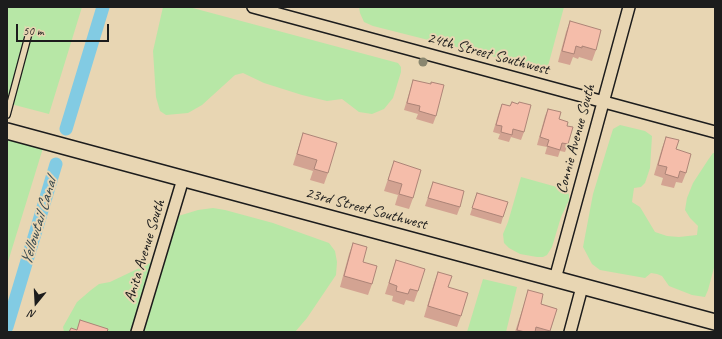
<!DOCTYPE html>
<html>
<head>
<meta charset="utf-8">
<style>
	body { margin:0 }
	#map { position:relative; width:722px; height:339px; overflow:hidden; background:#e8d6b3; font-family:Caveat,sans-serif }
	canvas { display:block }
	.frame { position:absolute; inset:0; border:8px solid #1c1c1c; pointer-events:none }
	.north { position:absolute; left:16px; top:283px; width:40px; height:40px; -webkit-text-stroke:3px #e8d6b3; paint-order:stroke; rotate:198deg; font-size:11px; font-weight:700; line-height:16px; text-align:center; color:#1c1c1c }
	.north::after { content:''; display:block; margin:auto; width:14px; height:18px; background:#1c1c1c; clip-path:polygon(50% 0,100% 100%,50% 72%,0 100%) }
	.scale { position:absolute; left:16px; top:24px; width:93px; height:18px; box-sizing:border-box; border:2px solid #1c1c1c; border-top:0; padding-left:5px; font-size:12px; line-height:14px; white-space:nowrap; color:#1c1c1c; -webkit-text-stroke:3px #e8d6b3; paint-order:stroke }
</style>
</head>
<body>
<div id="map">
<canvas width="722" height="339"></canvas>
<div class="frame"></div>
<div class="north">N</div>
<div class="scale">50 m</div>
</div>
<script>
const c = document.querySelector('canvas').getContext('2d');
c.lineJoin = 'round';
function paint(path, color) { c.fillStyle = color; c.fill(path, 'evenodd'); }
const poly = rows => new Path2D(rows.map(r => 'M' + r).join(''));
function stroke(path, color, width, dash) { c.strokeStyle = color; c.lineWidth = width; c.lineCap = dash ? 'butt' : 'round'; c.setLineDash(dash || []); c.stroke(path); }
function write(font, color, halo, rows, align = 'center') {
  c.font = font + ' Caveat,sans-serif'; c.lineWidth = 4; c.setLineDash([]); c.textBaseline = 'middle'; c.strokeStyle = halo; c.fillStyle = color; for (const [text, x, y, turn = 0] of rows) {
    c.save(); c.translate(x, y); c.rotate((+turn || 0) * Math.PI / 180); c.textAlign = isNaN(turn) ? turn : align; if (halo) c.strokeText(text, 0, 0); c.fillText(text, 0, 0); c.restore();
  }
}
paint(poly([
	[7,7,82,7,49,114,7,103],
	[163,7,189,7,398,63,401,67,401,72,393,98,384,109,372,114,359,112,342,99,327,101,302,95,264,83,243,73,235,75,202,105,188,113,166,115,160,111,156,97,153,51],
	[359,7,564,7,548,66,543,69,373,26,364,22,360,13],
	[620,125,645,131,652,136,650,168,645,183,641,187,634,188,632,202,640,207,655,232,667,236,679,237,697,235,698,226,690,218,685,210,687,198,693,183,708,160,713,153,715,153,715,264,708,290,705,297,692,295,669,286,662,276,657,274,651,273,645,278,600,270,592,264,583,247,593,194,613,129],
	[7,139,43,148,7,265],
	[521,177,564,189,567,190,569,195,569,200,561,217,552,247,547,255,543,257,537,257,520,254,509,248,504,243,503,234,508,222],
	[213,208,225,210,273,223,329,243,335,251,337,262,336,275,307,318,295,332,64,332,63,327,77,302,91,290,99,284,110,282,150,263,164,232,175,217,198,210],
	[483,279,517,287,506,332,467,332]
]), '#b7e7a6');
stroke(poly([
	[66,129,103,7],
	[7,327,56,164]
]), '#82cbe3', 13);
const lane = poly([
	[7,115,29,33]
]);
const street = poly([
	[253,7,715,132],
	[555,279,629,7],
	[137,332,183,179],
	[570,332,582,287]
]);
const secondary = poly([
	[7,131,715,322]
]);
stroke(lane, '#1c1c1c', 8);
stroke(street, '#1c1c1c', 14);
stroke(secondary, '#1c1c1c', 18);
stroke(lane, '#e8d6b3', 5.5);
stroke(street, '#e8d6b3', 11);
stroke(secondary, '#e8d6b3', 15);
c.fillStyle = '#89866f';
for (const [x, y] of [
	[423,62]
]) { c.beginPath(); c.arc(x, y, 4.5, 0, 2 * Math.PI); c.fill(); }
paint(poly([
	[570,21,596,50,592,61,579,57,578,59,573,57,570,65,558,62,566,32],
	[413,80,436,116,433,124,416,119,418,114,404,110],
	[512,102,524,132,521,140,511,137,509,142,498,139,500,134,493,132,499,112,502,104,510,106],
	[548,109,559,119,567,126,568,144,565,152,560,151,558,157,545,154,547,147,537,145,545,116],
	[303,133,328,173,324,184,310,180,313,171,293,165],
	[666,137,676,149,686,173,682,183,676,182,674,188,661,185,663,178,654,175,662,148],
	[394,161,413,198,409,209,395,205,398,195,384,191],
	[433,182,460,207,457,215,425,206],
	[477,193,503,217,501,224,470,215],
	[353,243,363,262,372,284,368,295,340,287,349,254],
	[396,260,418,291,414,302,406,300,404,305,392,301,393,296,385,294],
	[438,272,461,316,457,327,424,317,434,283],
	[528,290,541,304,557,309,550,332,515,332,525,301]
]), '#d3a392');
const building = poly([
	[570,21,601,30,596,50,582,46,582,48,576,46,574,54,562,51,570,21],
	[413,80,431,84,431,82,444,85,436,116,419,111,420,106,407,103,413,80],
	[512,102,518,104,519,102,531,105,524,132,513,129,512,135,501,132,502,126,496,125,502,104,510,106,512,102],
	[548,109,561,112,559,119,568,122,567,126,573,127,568,144,562,143,560,150,547,146,549,140,540,137,548,109],
	[303,133,337,143,328,173,314,169,317,160,297,154,303,133],
	[666,137,679,140,676,149,691,154,686,173,680,171,678,178,665,174,667,167,658,165,666,137],
	[394,161,421,170,413,198,399,194,402,184,388,180,394,161],
	[433,182,464,191,460,207,428,198,433,182],
	[477,193,508,202,503,217,472,208,477,193],
	[353,243,367,247,363,262,377,266,372,284,344,276,353,243],
	[396,260,425,269,418,291,410,289,408,294,396,291,397,286,389,283,396,260],
	[438,272,452,276,448,287,468,293,461,316,428,306,438,272],
	[528,290,543,294,541,304,557,309,550,331,536,327,535,332,525,332,517,330,528,290],
	[80,320,108,329,107,332,69,332,71,328,77,330,80,320]
]);
paint(building, '#f5bdaa');
stroke(building, '#ac8477', 1);
write('16px', '#1c1c1c', '#e8d6b3', [
	["24th Street Southwest",488,54,15],
	["Connie Avenue South",576,139,-75],
	["23rd Street Southwest",366,209,15],
	["Anita Avenue South",145,251,-73]
]);
write('italic 17px', '#36484e', '#e8d6b3', [
	["Yellowtail Canal",39,222,-73]
]);
</script>
</body>
</html>
